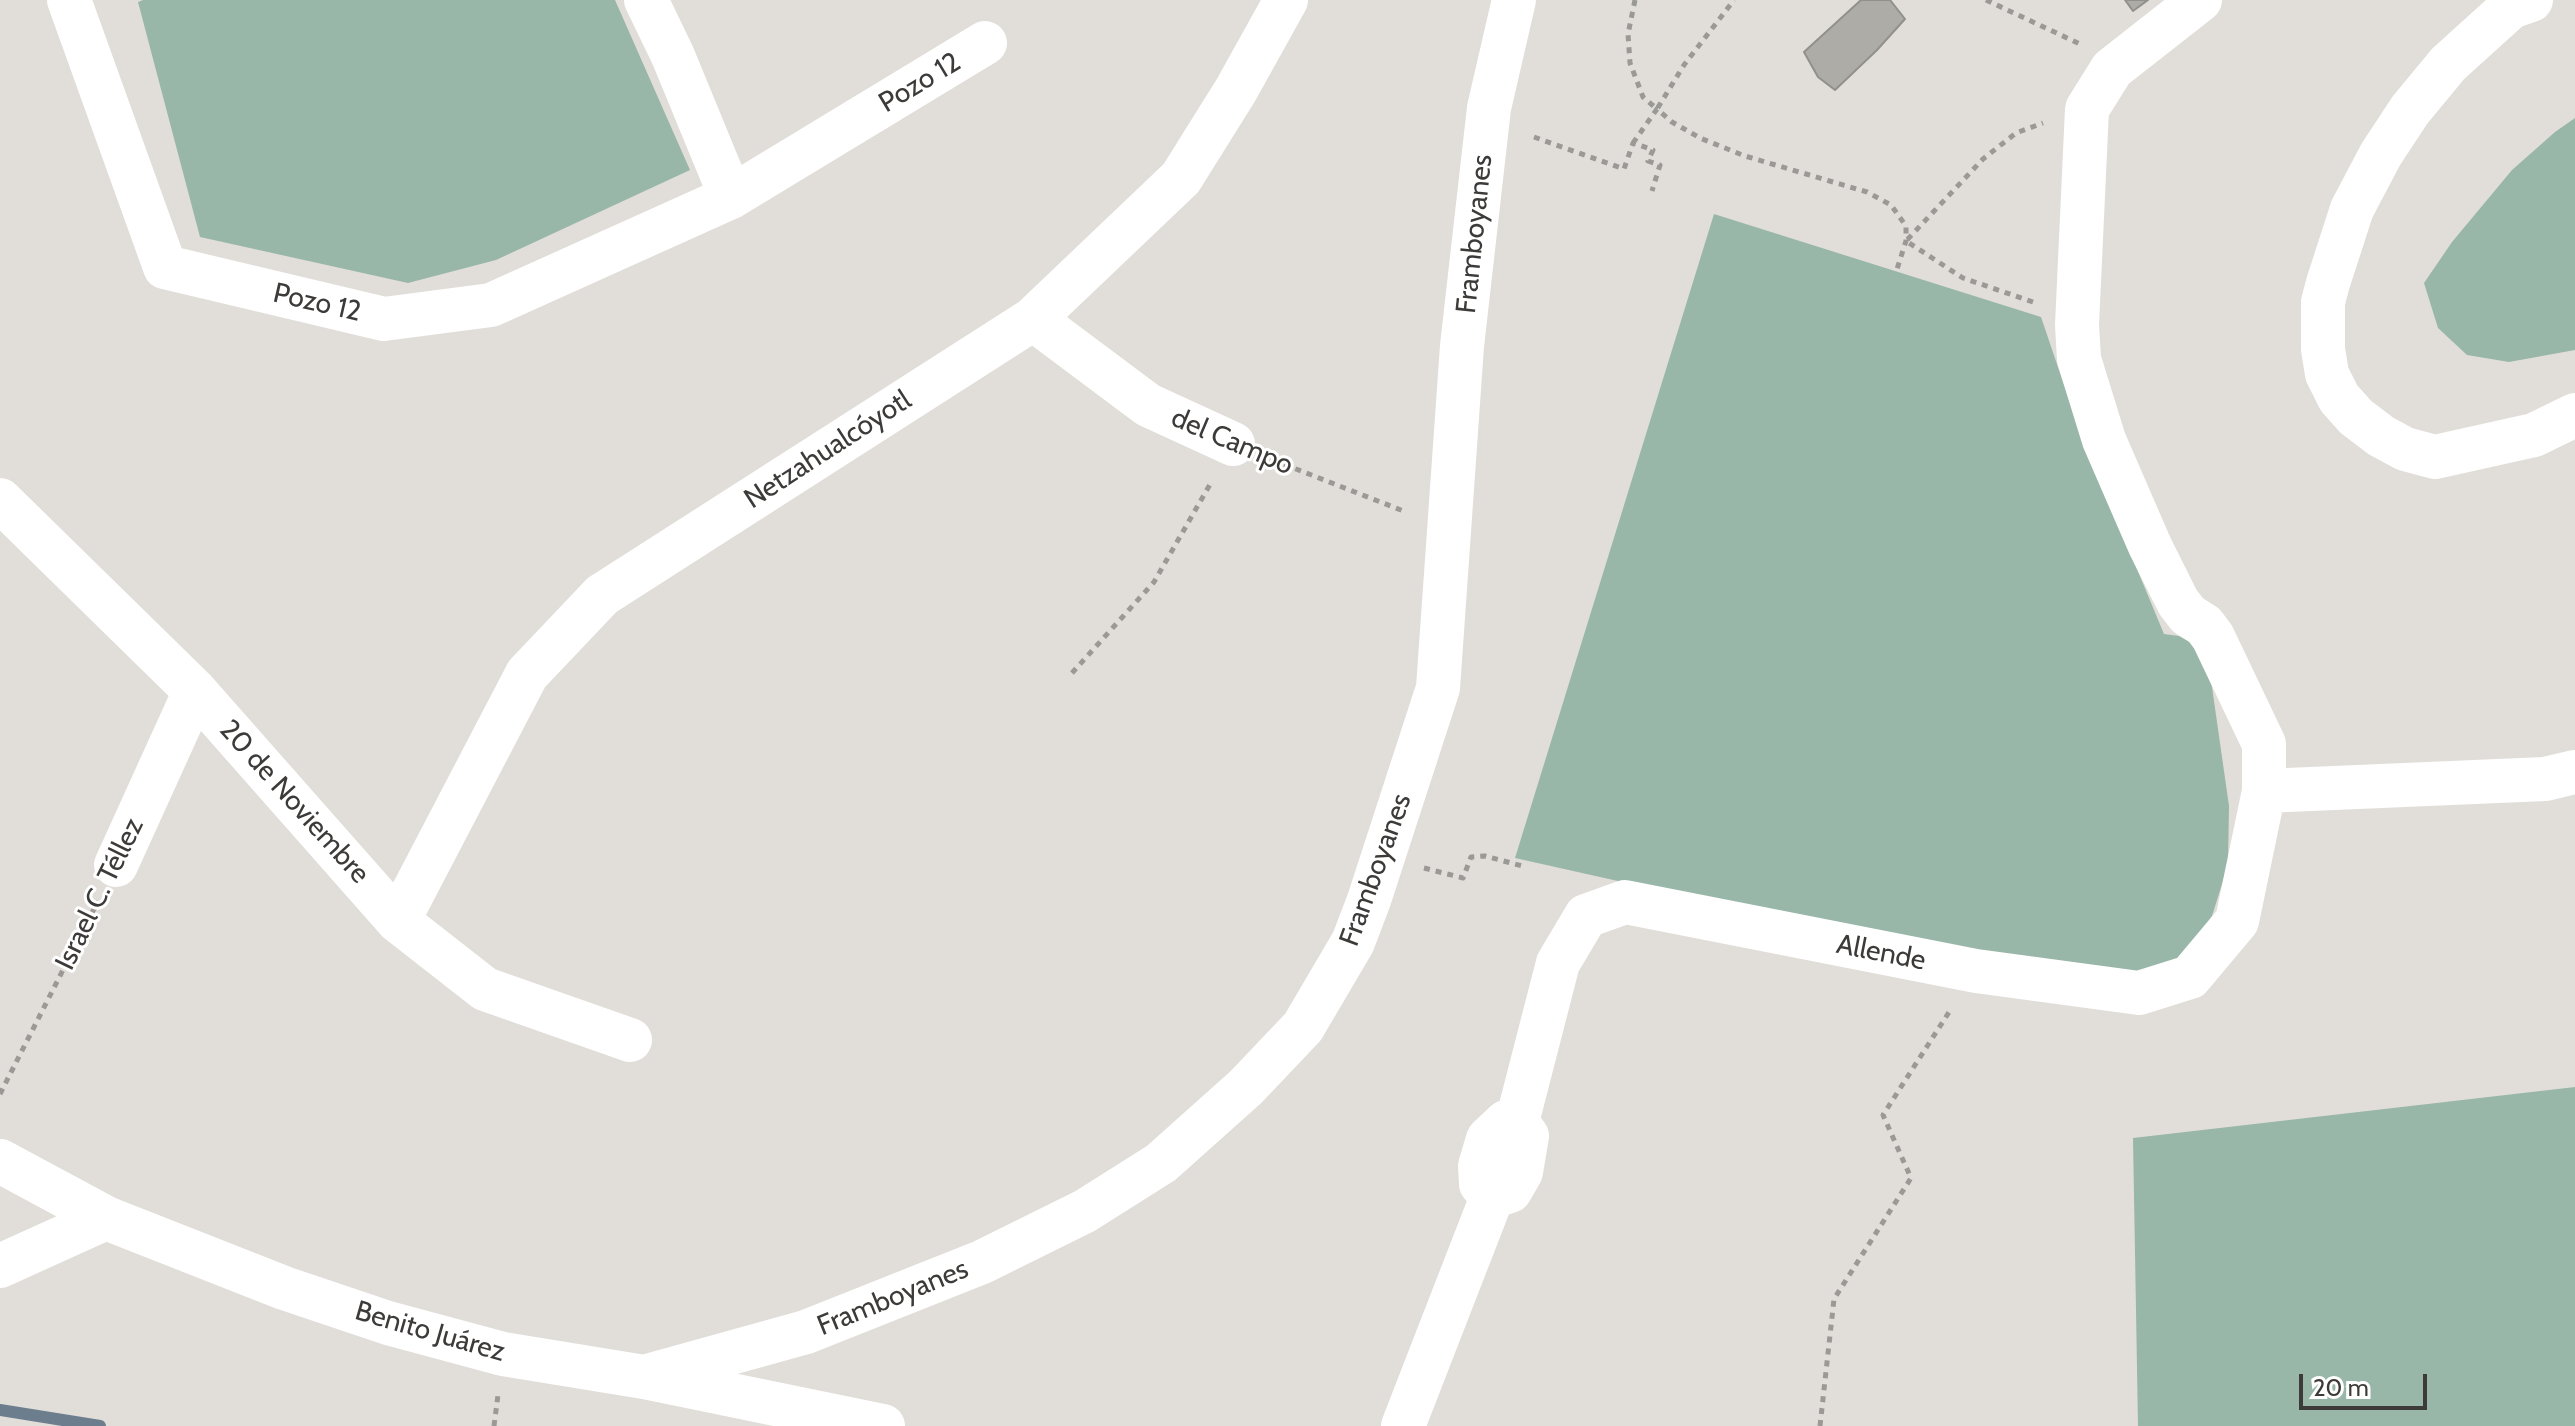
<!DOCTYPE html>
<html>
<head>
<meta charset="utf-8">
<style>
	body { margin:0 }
	#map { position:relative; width:2575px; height:1426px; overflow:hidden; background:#e1ded9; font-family:Cabin,sans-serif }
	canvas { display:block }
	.scale { position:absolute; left:2299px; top:1374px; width:128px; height:36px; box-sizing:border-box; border:4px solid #3c3b39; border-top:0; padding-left:10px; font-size:24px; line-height:28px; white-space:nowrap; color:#3c3b39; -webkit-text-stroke:6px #fff; paint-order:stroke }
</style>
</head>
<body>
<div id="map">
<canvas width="2575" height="1426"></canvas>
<div class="scale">20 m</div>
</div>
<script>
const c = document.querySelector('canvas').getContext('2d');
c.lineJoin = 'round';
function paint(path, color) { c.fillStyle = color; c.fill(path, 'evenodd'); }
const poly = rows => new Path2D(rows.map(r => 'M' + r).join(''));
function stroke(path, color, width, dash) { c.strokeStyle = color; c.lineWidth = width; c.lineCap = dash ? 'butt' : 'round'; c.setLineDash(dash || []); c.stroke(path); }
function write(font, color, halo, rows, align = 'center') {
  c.font = font + ' Cabin,sans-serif'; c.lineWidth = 6; c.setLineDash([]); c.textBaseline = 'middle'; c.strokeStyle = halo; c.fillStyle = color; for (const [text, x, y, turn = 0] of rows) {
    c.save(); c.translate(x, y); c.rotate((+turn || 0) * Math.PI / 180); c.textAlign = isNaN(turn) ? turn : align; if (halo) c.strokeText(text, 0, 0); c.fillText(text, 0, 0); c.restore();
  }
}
paint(poly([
	[143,0,615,0,690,170,496,260,408,283,200,237,138,2],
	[2575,118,2575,350,2509,362,2467,355,2438,328,2424,283,2452,242,2512,170,2555,132],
	[1714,214,2041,317,2080,432,2164,634,2179,636,2197,646,2211,680,2229,806,2228,865,2212,916,2183,958,2122,980,1694,898,1515,858],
	[2575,1087,2575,1426,2138,1426,2133,1138]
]), '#98b7a8');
stroke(poly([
	[0,1410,100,1426]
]), '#6c7e8e', 12);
const building = poly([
	[1861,0,1890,0,1905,19,1877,50,1835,90,1818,77,1804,52,1861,0],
	[2125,0,2148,0,2133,11,2125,0]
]);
paint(building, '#aeaca7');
stroke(building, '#92908b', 2);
stroke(poly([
	[1635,0,1628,34,1630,63,1643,97,1657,109,1684,65,1734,0],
	[1986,0,2080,44],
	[1534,137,1624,169,1633,143,1653,150,1648,161,1660,165,1652,191],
	[1633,143,1657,109,1672,122,1700,138,1745,156,1867,192,1891,205,1906,226,1906,241,1897,269],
	[2033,302,1963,278,1906,241,1983,159,2016,133,2043,123],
	[1273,460,1406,512],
	[1072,673,1154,582,1212,481],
	[1424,868,1463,878,1471,857,1485,856,1526,867],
	[0,1094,98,901],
	[494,1426,498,1395],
	[1820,1426,1834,1299,1911,1178,1883,1115,1951,1009]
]), '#9b9995', 5, [6, 6]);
stroke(poly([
	[69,0,165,267,384,319,491,305,731,197,985,43],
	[646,0,673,56,731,197],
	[2531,0,2511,7,2448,64,2410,110,2381,154,2352,209,2328,283,2323,302,2323,349,2327,374,2339,398,2356,417,2381,436,2405,449,2435,457,2534,435,2575,415],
	[1033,319,1148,405,1233,444],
	[0,500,195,691,398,921,485,989,630,1040],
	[2264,791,2545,779,2575,772],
	[116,865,195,691],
	[398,921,527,674,602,595,1033,319,1181,178,1236,90,1286,0],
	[0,1161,106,1218,284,1288,388,1323,503,1354,644,1377,883,1426],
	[1492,1197,1481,1184,1480,1166,1488,1139,1506,1122,1517,1122],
	[0,1266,106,1218],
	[644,1377,806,1332,982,1262,1085,1211,1161,1163,1246,1087,1303,1027,1353,942,1369,900,1438,688,1462,346,1489,108,1514,0],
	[1403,1426,1492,1197,1510,1191,1521,1172,1527,1136,1517,1122,1558,963,1586,916,1625,902,1976,971,2139,993,2190,977,2237,921,2264,791,2264,744,2213,637,2204,625,2188,615,2178,602,2150,546,2104,440,2079,359,2077,325,2087,109,2112,69,2200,0]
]), '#fff', 44);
write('28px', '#3c3b39', '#fff', [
	["Pozo 12",920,83,-31],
	["Framboyanes",1475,234,-84],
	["Pozo 12",317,303,13],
	["del Campo",1232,442,23],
	["Netzahualcóyotl",828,450,-33],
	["20 de Noviembre",294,802,48],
	["Framboyanes",1376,870,-70],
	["Israel C. Téllez",100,894,-64],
	["Allende",1881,953,11],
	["Framboyanes",893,1298,-22],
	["Benito Juárez",430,1332,16]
]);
</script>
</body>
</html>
